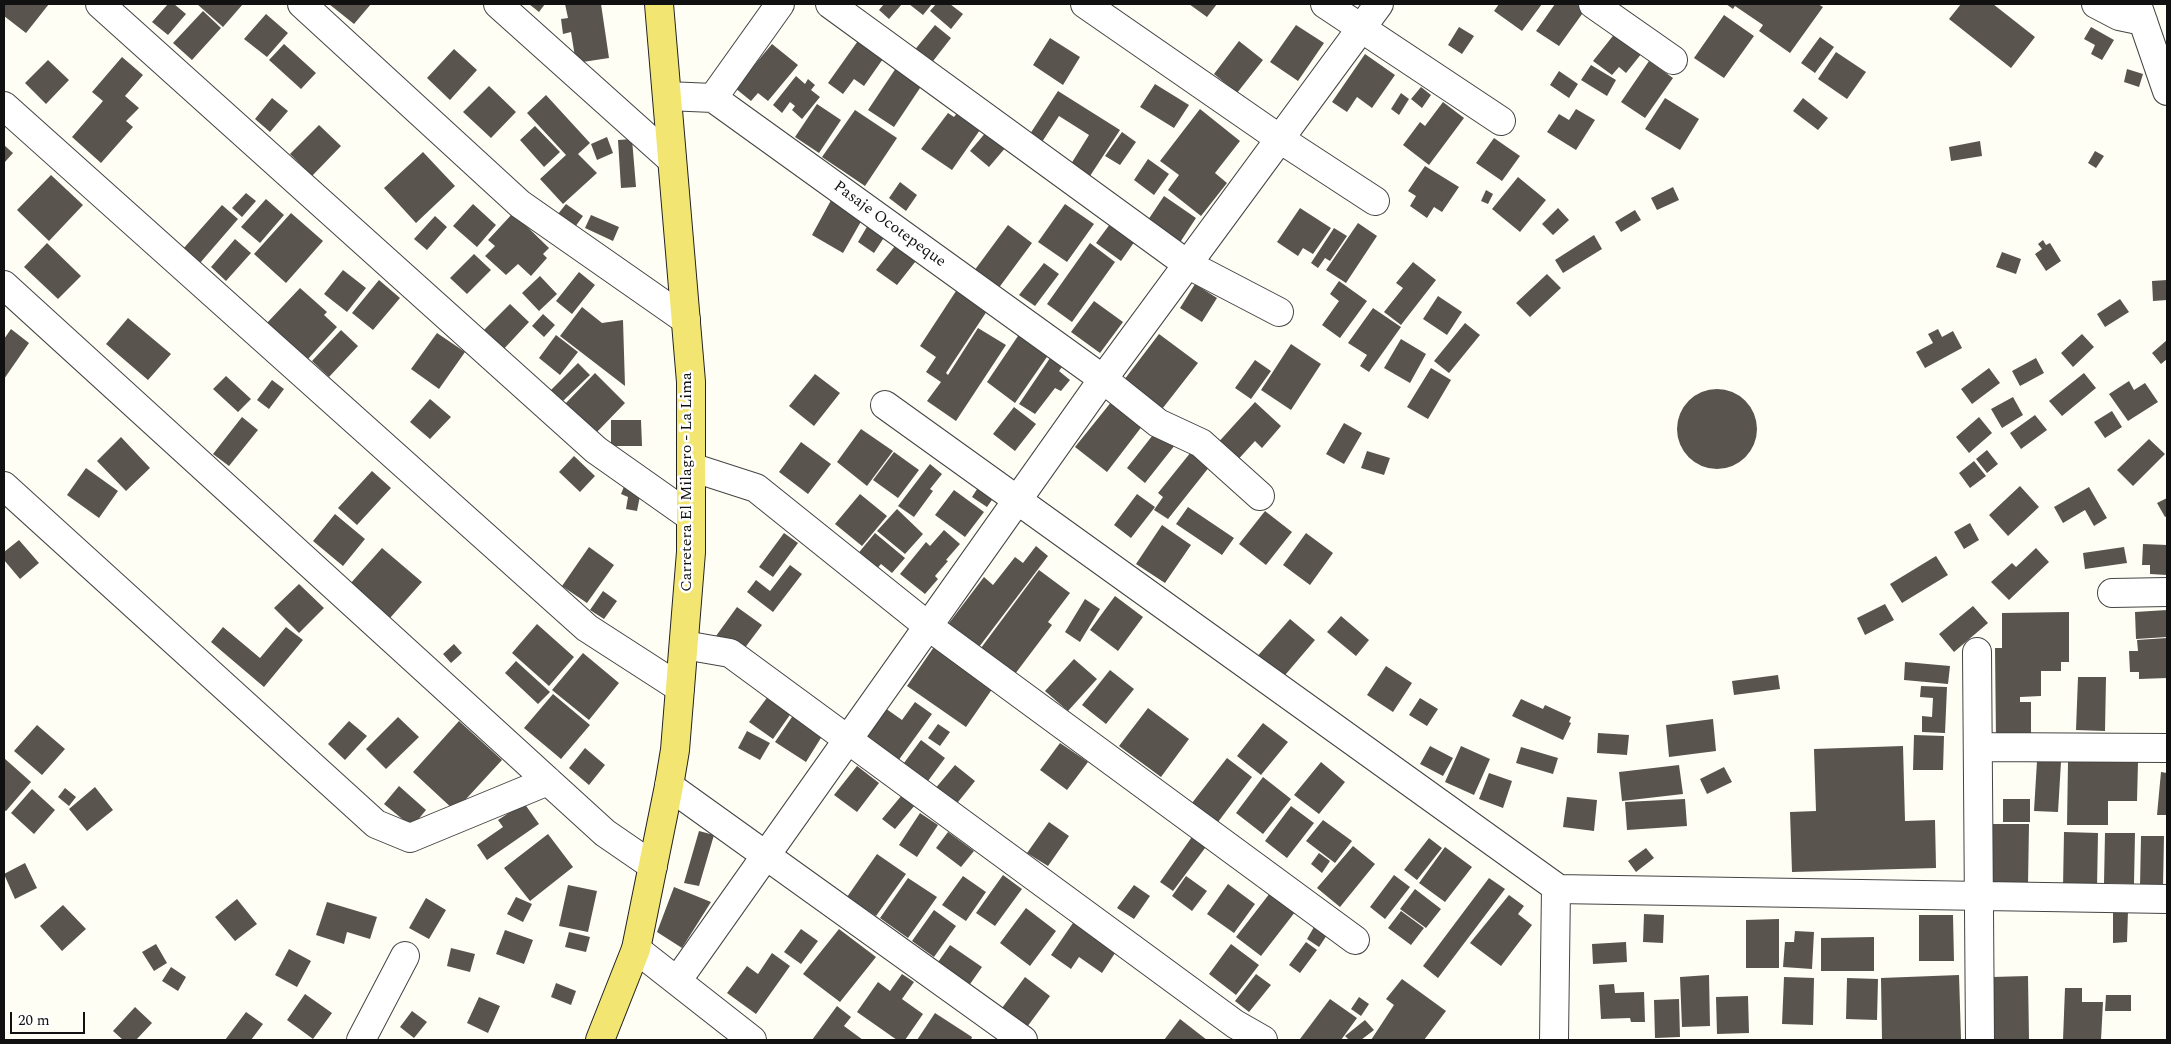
<!DOCTYPE html>
<html>
<head>
<meta charset="utf-8">
<style>
	body { margin:0 }
	#map { position:relative; width:2171px; height:1044px; overflow:hidden; background:#fffef5; font-family:Spectral,serif }
	canvas { display:block }
	.frame { position:absolute; inset:0; border:5px solid #111; pointer-events:none }
	.scale { position:absolute; left:10px; top:1012px; width:75px; height:22px; box-sizing:border-box; border:2px solid #111; border-top:0; padding-left:6px; font-size:15px; line-height:18px; white-space:nowrap; color:#111; -webkit-text-stroke:4px #fff; paint-order:stroke }
</style>
</head>
<body>
<div id="map">
<canvas width="2171" height="1044"></canvas>
<div class="frame"></div>
<div class="scale">20 m</div>
</div>
<script>
const c = document.querySelector('canvas').getContext('2d');
c.lineJoin = 'round';
function paint(path, color) { c.fillStyle = color; c.fill(path, 'evenodd'); }
const poly = rows => new Path2D(rows.map(r => 'M' + r).join(''));
function stroke(path, color, width, dash) { c.strokeStyle = color; c.lineWidth = width; c.lineCap = dash ? 'butt' : 'round'; c.setLineDash(dash || []); c.stroke(path); }
function write(font, color, halo, rows, align = 'center') {
  c.font = font + ' Spectral,serif'; c.lineWidth = 5; c.setLineDash([]); c.textBaseline = 'middle'; c.strokeStyle = halo; c.fillStyle = color; for (const [text, x, y, turn = 0] of rows) {
    c.save(); c.translate(x, y); c.rotate((+turn || 0) * Math.PI / 180); c.textAlign = isNaN(turn) ? turn : align; if (halo) c.strokeText(text, 0, 0); c.fillText(text, 0, 0); c.restore();
  }
}
paint(poly([
	[4,4,49,4,26,33,4,16],
	[168,4,174,4,186,14,168,35,152,22],
	[197,4,243,4,223,27],
	[329,4,371,4,354,24],
	[529,4,545,4,539,12],
	[565,4,601,4,609,58,576,63,571,32,563,34,561,19,568,18],
	[884,4,902,4,889,19,879,10],
	[909,4,932,4,923,15],
	[936,4,950,4,963,14,951,29,930,11],
	[1189,4,1217,4,1207,17],
	[1499,4,1542,4,1522,31,1494,11],
	[1555,4,1576,4,1585,10,1559,46,1536,31],
	[1726,4,1818,4,1823,7,1790,53,1759,31,1763,25,1735,6,1733,9],
	[1961,4,1993,4,2035,37,2011,68,1949,19],
	[203,11,221,28,192,60,173,43],
	[266,14,288,33,267,57,244,39],
	[1724,15,1754,36,1724,78,1694,58],
	[935,25,951,38,930,65,913,52],
	[1296,25,1324,43,1298,81,1270,62],
	[1459,27,1474,36,1462,54,1448,45],
	[2091,27,2114,40,2102,60,2091,54,2095,45,2084,39],
	[1616,32,1642,53,1626,73,1619,67,1612,75,1593,61],
	[1820,37,1834,47,1815,73,1801,63],
	[860,38,885,56,864,86,854,79,843,94,828,83],
	[1050,38,1080,57,1063,85,1033,65],
	[1239,41,1263,60,1237,93,1214,74],
	[284,44,316,73,301,89,269,60],
	[772,44,798,65,768,101,758,93,751,101,735,88],
	[454,49,477,70,450,100,427,78],
	[1836,52,1866,72,1847,99,1818,79],
	[1365,54,1395,75,1372,108,1357,97,1347,112,1332,102],
	[122,57,143,75,125,96,139,108,126,121,133,127,101,163,72,137,103,101,92,92],
	[48,60,69,80,46,104,25,83],
	[1649,61,1673,78,1645,118,1621,102],
	[1591,65,1616,80,1607,96,1581,80],
	[896,68,922,85,894,127,868,110],
	[2127,69,2143,74,2139,87,2124,82],
	[1559,71,1578,84,1569,98,1550,85],
	[796,76,805,84,808,79,815,85,811,90,820,97,802,119,792,110,795,106,790,102,782,113,773,105],
	[1155,84,1189,105,1174,128,1140,107],
	[489,86,516,112,491,138,463,112],
	[1421,87,1431,95,1422,108,1411,99],
	[1058,91,1120,130,1090,176,1071,164,1089,135,1059,116,1040,145,1028,137],
	[1401,93,1409,99,1399,115,1391,109],
	[546,95,590,143,578,154,597,173,563,204,540,179,566,155,527,113],
	[272,98,288,111,270,132,255,119],
	[1665,98,1699,119,1680,150,1645,129],
	[1803,98,1828,118,1818,130,1793,111],
	[1443,102,1464,118,1429,165,1403,145,1420,122,1425,126],
	[817,104,841,120,819,153,795,137],
	[960,109,982,127,952,170,921,149,948,113,954,117],
	[1200,109,1240,141,1215,173,1227,183,1201,216,1168,190,1179,175,1160,161],
	[1576,109,1595,120,1576,150,1547,132,1559,114,1569,120],
	[855,110,897,138,865,186,822,157],
	[319,125,341,146,312,176,290,154],
	[535,126,560,152,544,167,520,140],
	[987,131,1006,147,989,167,970,151],
	[1122,132,1136,142,1120,165,1105,156],
	[607,137,613,153,597,160,591,144],
	[1494,138,1520,156,1502,181,1476,163],
	[632,139,636,187,621,188,618,140],
	[1980,141,1982,156,1951,161,1949,147],
	[4,145,13,153,4,163],
	[2095,151,2104,156,2096,168,2088,163],
	[423,152,455,186,416,223,384,188],
	[1148,159,1169,174,1154,195,1134,180],
	[1425,166,1459,187,1442,212,1434,207,1427,218,1410,206,1416,196,1408,191],
	[51,175,83,205,49,241,17,210],
	[1518,177,1546,200,1520,232,1492,209],
	[900,182,917,195,906,211,889,198],
	[1673,187,1679,200,1657,210,1651,198],
	[1486,190,1493,194,1488,204,1481,201],
	[246,193,256,201,242,217,232,208],
	[835,193,867,211,843,253,812,235],
	[1164,196,1196,218,1177,247,1144,226],
	[266,199,284,215,260,243,241,227],
	[473,204,496,225,477,247,453,226],
	[566,204,583,216,575,227,558,214],
	[1065,204,1094,224,1067,262,1038,242],
	[222,205,238,219,200,263,183,249],
	[1300,208,1331,228,1313,254,1303,248,1298,256,1277,242],
	[1558,208,1569,220,1553,235,1542,224],
	[1635,210,1641,220,1621,232,1615,222],
	[291,213,323,241,286,283,254,254],
	[513,213,549,248,543,254,547,258,531,276,518,264,506,275,485,256,495,246,488,240],
	[591,215,619,227,613,241,585,228],
	[435,216,447,227,427,250,414,239],
	[1358,223,1377,236,1346,283,1326,270],
	[1110,224,1135,241,1121,261,1096,243],
	[868,225,885,236,874,253,858,242],
	[1008,225,1032,243,998,289,974,271],
	[1334,228,1347,236,1330,261,1325,258,1318,268,1311,263],
	[1594,235,1602,249,1563,273,1555,260],
	[235,239,251,253,226,281,211,267],
	[2043,240,2046,245,2050,243,2061,261,2046,271,2035,254,2042,249,2038,244],
	[899,241,919,257,897,285,876,270],
	[47,243,81,276,58,299,24,267],
	[1090,243,1115,262,1072,322,1047,304],
	[2002,252,2021,259,2016,274,1996,267],
	[474,254,491,270,467,294,450,278],
	[1413,262,1436,280,1401,325,1384,312,1403,288,1396,283],
	[1044,263,1059,274,1035,306,1019,295],
	[343,270,366,288,347,312,324,294],
	[579,272,595,285,572,314,556,301],
	[1547,274,1561,288,1530,317,1516,303],
	[540,276,557,294,539,311,522,293],
	[379,280,400,298,373,330,352,313],
	[2167,280,2167,300,2153,301,2152,281],
	[1339,281,1367,301,1340,338,1322,325,1339,301,1330,294],
	[1195,284,1217,298,1202,322,1180,308],
	[300,288,327,312,324,315,337,327,308,359,294,347,293,349,266,324],
	[956,291,987,311,946,373,948,375,978,328,1006,345,956,421,927,401,941,382,926,372,936,357,920,346],
	[1438,296,1462,312,1447,335,1423,319],
	[2120,299,2129,312,2105,327,2097,314],
	[1094,301,1123,322,1100,353,1071,332],
	[510,304,529,322,501,352,481,333],
	[582,307,602,323,623,320,625,386,560,336],
	[1373,308,1401,327,1369,372,1360,366,1367,355,1348,343],
	[543,314,555,325,544,337,532,326],
	[128,318,171,354,148,380,106,344],
	[1465,323,1480,335,1449,373,1434,361],
	[11,329,29,343,4,379,4,339],
	[1938,329,1942,337,1953,331,1962,348,1925,368,1916,352,1933,343,1928,334],
	[341,330,358,346,329,377,312,361],
	[437,333,465,352,439,389,411,369],
	[1020,333,1049,354,1015,403,987,382],
	[1159,334,1198,363,1159,413,1121,384],
	[2082,334,2094,347,2073,367,2061,353],
	[556,335,578,352,560,375,539,358],
	[1401,339,1426,354,1410,383,1384,368],
	[2167,340,2167,359,2161,364,2152,353],
	[1291,344,1321,364,1291,410,1261,390],
	[1050,358,1062,367,1059,371,1070,380,1061,391,1055,388,1035,414,1019,404],
	[2036,358,2044,373,2020,386,2012,371],
	[1255,360,1271,371,1251,399,1235,388],
	[578,363,590,375,563,401,551,390],
	[1431,368,1451,380,1428,419,1407,407],
	[1989,368,2000,383,1972,404,1961,389],
	[595,373,625,403,595,434,564,405],
	[2084,373,2096,388,2062,416,2049,401],
	[815,374,840,393,814,426,789,406],
	[226,376,251,399,238,412,213,389],
	[272,380,284,389,269,409,257,400],
	[2129,381,2134,390,2145,383,2158,402,2128,421,2109,394],
	'1677 429a40 40 0 1 1 80 0a40 40 0 1 1-80 0Z',
	[2013,397,2023,415,2002,428,1991,409],
	[430,399,451,417,430,439,410,422],
	[1112,401,1143,425,1107,472,1075,447],
	[1255,402,1281,426,1262,448,1255,441,1234,464,1215,446],
	[1014,407,1036,424,1015,451,993,434],
	[2112,411,2122,427,2105,438,2094,422],
	[2035,415,2047,430,2021,449,2010,433],
	[242,417,258,430,229,466,213,454],
	[1979,417,1992,433,1969,453,1956,437],
	[611,420,641,420,642,446,611,446],
	[1344,423,1362,433,1344,464,1326,454],
	[861,429,893,451,867,486,837,462],
	[1156,431,1175,445,1145,483,1127,468],
	[121,437,150,468,126,491,97,461],
	[2149,439,2165,454,2133,486,2117,470],
	[801,442,831,464,808,494,779,472],
	[1987,450,1998,464,1987,473,1976,459],
	[1367,451,1390,458,1384,475,1361,468],
	[894,452,919,470,898,498,873,480],
	[1191,452,1210,466,1168,519,1154,510,1163,497,1158,493],
	[574,456,595,476,580,492,559,472],
	[1974,461,1986,476,1970,488,1959,473],
	[930,464,942,474,930,489,933,491,914,517,898,506],
	[86,468,118,491,99,518,67,495],
	[372,471,391,488,357,525,338,508],
	[625,484,641,491,637,511,626,509,628,497,621,494],
	[979,486,994,497,987,507,972,497],
	[2020,486,2039,507,2008,536,1989,515],
	[2089,487,2107,518,2094,526,2085,510,2063,523,2054,507],
	[954,490,984,512,965,537,935,515],
	[860,494,887,516,862,546,835,524],
	[1137,494,1155,507,1131,538,1114,525],
	[2167,498,2167,516,2165,517,2157,503],
	[1188,507,1234,538,1222,555,1176,524],
	[897,509,923,534,905,554,877,531],
	[1265,511,1292,532,1266,565,1239,544],
	[335,514,365,539,343,566,313,541],
	[1970,523,1979,540,1964,549,1954,532],
	[1162,525,1191,545,1165,583,1136,564],
	[944,530,960,544,946,560,948,561,935,576,938,579,925,594,900,574,926,542,930,546],
	[784,533,798,543,773,577,759,567],
	[875,533,905,558,892,573,881,564,874,572,856,556],
	[1306,533,1333,553,1310,585,1283,565],
	[19,540,39,563,20,579,4,560,4,552],
	[2143,544,2167,545,2167,575,2150,574,2150,565,2142,565],
	[1036,546,1048,556,976,651,946,627,984,577,993,585,1015,557,1023,563],
	[589,547,614,565,587,603,562,586],
	[2124,547,2127,563,2085,569,2083,553],
	[382,548,422,582,390,618,350,584],
	[2036,548,2049,562,2009,600,1991,582,2012,563,2016,567],
	[1936,556,1948,575,1902,603,1890,584],
	[790,565,802,574,773,612,747,592,756,580,770,591],
	[1039,570,1070,593,1048,622,1052,625,1012,678,978,652],
	[299,584,324,608,299,633,274,608],
	[603,591,617,601,604,619,590,610],
	[1115,596,1143,617,1118,651,1090,630],
	[1085,599,1100,609,1080,642,1065,632],
	[1885,604,1894,620,1865,635,1857,618],
	[1973,606,1988,623,1954,652,1939,634],
	[737,607,762,625,741,653,716,636],
	[2167,610,2167,637,2136,639,2135,612],
	[2069,612,2069,662,2061,662,2061,671,2041,671,2041,696,2020,697,2020,702,2031,702,2031,738,1996,739,1995,648,2002,648,2002,613],
	[1341,616,1369,640,1356,656,1327,632],
	[1290,619,1315,640,1280,681,1255,659],
	[537,624,574,657,549,686,512,653],
	[223,627,260,658,286,627,303,640,264,687,211,642],
	[2167,638,2167,678,2139,679,2139,672,2130,672,2129,651,2138,651,2137,640],
	[454,644,462,653,451,663,443,654],
	[936,644,995,685,966,727,907,686],
	[583,653,619,683,589,720,552,690],
	[1074,659,1097,679,1068,711,1045,691],
	[516,661,550,692,538,704,505,673],
	[1905,662,1950,666,1948,684,1904,680],
	[1386,666,1412,683,1393,712,1367,695],
	[1110,670,1134,689,1106,724,1082,705],
	[1778,675,1780,689,1734,695,1732,681],
	[2078,677,2106,677,2105,731,2076,730],
	[1921,686,1947,687,1945,733,1922,732,1922,716,1932,717,1933,698,1920,697],
	[553,694,590,725,561,759,524,728],
	[769,695,792,712,773,739,749,722],
	[1420,698,1438,709,1427,726,1409,715],
	[1521,699,1543,709,1545,705,1571,717,1569,722,1571,723,1563,740,1512,716],
	[915,702,932,714,898,761,865,736,885,708,902,720],
	[1148,708,1189,739,1161,777,1119,746],
	[794,714,824,733,806,762,775,742],
	[398,717,419,737,386,769,366,749],
	[1713,719,1716,751,1669,757,1666,725],
	[349,721,367,736,345,760,328,744],
	[459,721,502,760,455,811,413,772],
	[1263,723,1288,742,1261,775,1237,756],
	[938,724,950,732,940,746,928,738],
	[37,725,65,749,42,775,14,751],
	[747,731,770,743,760,760,738,748],
	[1598,733,1629,735,1627,755,1597,753],
	[1914,735,1944,736,1943,770,1913,770],
	[921,740,945,758,928,781,904,763],
	[1060,743,1088,762,1067,790,1040,770],
	[1430,746,1453,758,1443,776,1420,764],
	[1461,746,1490,759,1474,795,1445,782],
	[1903,746,1905,821,1935,820,1936,868,1792,872,1790,812,1816,811,1814,749],
	[1521,747,1558,758,1553,774,1516,763],
	[585,748,605,765,589,785,569,768],
	[4,758,31,782,6,811,4,810],
	[1227,758,1252,777,1218,822,1192,803],
	[2037,761,2061,762,2058,812,2034,811],
	[1321,762,1345,782,1319,814,1294,795],
	[2068,762,2138,762,2137,801,2108,801,2108,825,2067,825],
	[955,765,975,781,954,807,934,790],
	[1679,765,1683,794,1622,801,1619,772],
	[857,766,879,783,857,812,834,795],
	[1724,767,1732,782,1707,794,1700,779],
	[2161,772,2167,773,2167,815,2157,815],
	[1489,773,1512,781,1503,808,1479,799],
	[1263,777,1291,799,1263,834,1236,813],
	[399,786,426,810,412,827,384,804],
	[95,787,113,810,87,831,69,809],
	[65,788,76,797,69,806,58,797],
	[32,789,55,810,34,834,11,813],
	[902,795,915,805,895,829,882,819],
	[1567,797,1597,800,1594,831,1563,827],
	[1685,799,1687,826,1627,830,1625,802],
	[2003,799,2030,799,2030,822,2003,822],
	[524,803,539,824,487,860,477,845,503,827,498,820],
	[1291,806,1314,823,1287,858,1265,841],
	[920,813,938,825,917,857,899,845],
	[1323,820,1352,841,1335,863,1306,841],
	[1049,822,1069,836,1048,866,1027,853],
	[1992,824,2029,824,2028,885,1991,885],
	[699,831,714,835,699,886,684,883],
	[948,832,974,851,961,867,936,848],
	[2064,832,2098,833,2097,889,2063,888],
	[2105,833,2135,833,2134,884,2104,883],
	[548,834,573,867,530,901,504,868],
	[1194,834,1208,844,1173,891,1160,882],
	[2141,836,2164,836,2163,887,2140,887],
	[1429,838,1442,848,1417,880,1404,870],
	[1353,846,1375,864,1340,907,1317,888],
	[1445,847,1472,867,1445,902,1419,883],
	[1646,848,1654,858,1636,872,1628,861],
	[1319,853,1330,861,1322,873,1311,864],
	[877,854,906,874,876,916,847,897],
	[25,863,37,888,15,899,4,874],
	[1003,875,1022,889,995,926,976,913],
	[1394,875,1410,887,1385,919,1370,907],
	[963,876,986,892,966,921,942,905],
	[1186,876,1207,891,1192,911,1172,896],
	[908,878,937,897,908,938,880,918],
	[1489,878,1505,889,1438,978,1423,966],
	[1228,884,1255,904,1234,933,1207,914],
	[568,885,597,891,588,932,559,926],
	[1134,885,1150,896,1134,919,1117,908],
	[674,887,711,902,682,948,657,932],
	[1415,889,1441,909,1426,928,1400,909],
	[1270,893,1295,912,1261,956,1236,937],
	[1509,895,1524,906,1518,914,1532,925,1501,966,1470,943],
	[516,897,532,904,523,922,507,914],
	[426,898,446,910,429,939,409,928],
	[237,899,257,924,235,941,215,917],
	[327,902,377,917,370,939,347,932,344,944,316,935],
	[63,905,86,929,62,951,40,926],
	[1026,908,1056,931,1030,966,1000,943],
	[934,910,956,926,934,957,912,941],
	[1401,911,1424,928,1411,945,1388,928],
	[2113,911,2128,911,2127,942,2113,943],
	[1644,914,1664,915,1663,943,1643,942],
	[1919,915,1953,915,1954,961,1919,961],
	[1779,919,1779,968,1746,968,1746,920],
	[1075,920,1117,950,1102,973,1079,957,1071,969,1051,955],
	[1314,927,1327,935,1319,947,1307,939],
	[801,929,818,941,801,964,784,952],
	[839,929,876,957,840,1002,803,974],
	[505,930,533,940,524,964,496,954],
	[1795,931,1814,932,1812,969,1783,967,1785,942,1794,942],
	[569,932,590,937,586,952,565,947],
	[1874,937,1874,971,1821,971,1821,938],
	[1306,942,1317,950,1300,973,1289,965],
	[1626,942,1627,962,1593,964,1592,944],
	[156,944,167,963,154,971,142,952],
	[1231,944,1259,965,1236,995,1209,974],
	[950,945,982,967,968,987,936,965],
	[451,948,475,954,470,972,447,966],
	[289,949,311,961,297,987,275,975],
	[772,953,790,966,756,1014,727,993,747,966,758,974],
	[171,967,186,977,178,991,162,981],
	[902,974,914,982,902,999,923,1014,905,1040,897,1040,857,1012,878,982,890,991],
	[1256,974,1271,985,1249,1012,1235,1001],
	[1709,975,1710,1026,1682,1027,1680,977],
	[1959,975,1961,1039,1882,1040,1881,978],
	[2028,976,2029,1039,1992,1039,1992,977],
	[1025,977,1050,996,1027,1027,1002,1008],
	[1784,977,1814,978,1813,1025,1782,1024],
	[1847,978,1878,979,1877,1020,1846,1019],
	[1402,979,1446,1011,1424,1040,1371,1040,1394,1005,1386,999],
	[556,983,576,991,571,1005,551,997],
	[1614,984,1615,993,1644,992,1645,1022,1631,1022,1630,1018,1601,1019,1599,985],
	[2065,988,2082,988,2082,1002,2103,1002,2101,1040,2063,1040],
	[305,994,332,1013,313,1039,287,1020],
	[2106,995,2131,995,2131,1011,2105,1011],
	[1748,996,1749,1033,1717,1034,1716,997],
	[479,997,500,1006,488,1033,467,1023],
	[1359,997,1369,1004,1361,1016,1351,1009],
	[1330,999,1357,1018,1341,1040,1302,1040,1300,1039],
	[1679,999,1680,1037,1655,1038,1654,1000],
	[837,1006,851,1017,844,1026,863,1040,812,1040],
	[135,1007,152,1023,136,1040,123,1040,113,1031],
	[412,1011,427,1022,414,1038,400,1027],
	[246,1012,263,1024,251,1040,225,1040],
	[935,1013,972,1037,971,1040,917,1040],
	[1180,1019,1207,1040,1164,1040],
	[1365,1020,1374,1030,1361,1040,1349,1040,1345,1036]
]), '#59544e');
const minor = poly([
	[100,4,596,450,691,517],
	[302,4,520,204,686,320],
	[498,4,672,160],
	[830,4,1187,264,1279,312],
	[1085,4,1280,139,1375,201],
	[1325,4,1501,121],
	[1593,4,1673,60],
	[2096,4,2119,16,2143,21],
	[2137,4,2167,91],
	[667,96,713,98,1103,379,1158,423,1201,443,1260,496],
	[713,98,780,4],
	[4,106,587,628,680,688],
	[4,285,605,833,653,866],
	[885,405,1556,887,1554,1040],
	[691,467,756,488,928,626,1355,940],
	[4,486,376,824,410,838,548,781],
	[2112,593,2167,592],
	[684,645,730,653,1235,1024,1263,1040],
	[1977,652,1980,1040],
	[1978,747,2167,748],
	[669,786,1023,1040],
	[1556,889,2167,899],
	[636,949,752,1040],
	[677,981,1103,379,1379,4],
	[361,1040,405,956]
]);
const major = poly([
	[600,1040,636,949,669,786,675,750,691,552,691,382,659,4]
]);
stroke(minor, '#444', 30);
stroke(major, '#222', 30);
stroke(minor, '#fff', 28);
stroke(major, '#f3e571', 28);
write('16px', '#111', '#fff', [
	["Pasaje Ocotepeque",889,225,36],
	["Carretera El Milagro - La Lima",688,482,-90]
]);
</script>
</body>
</html>
